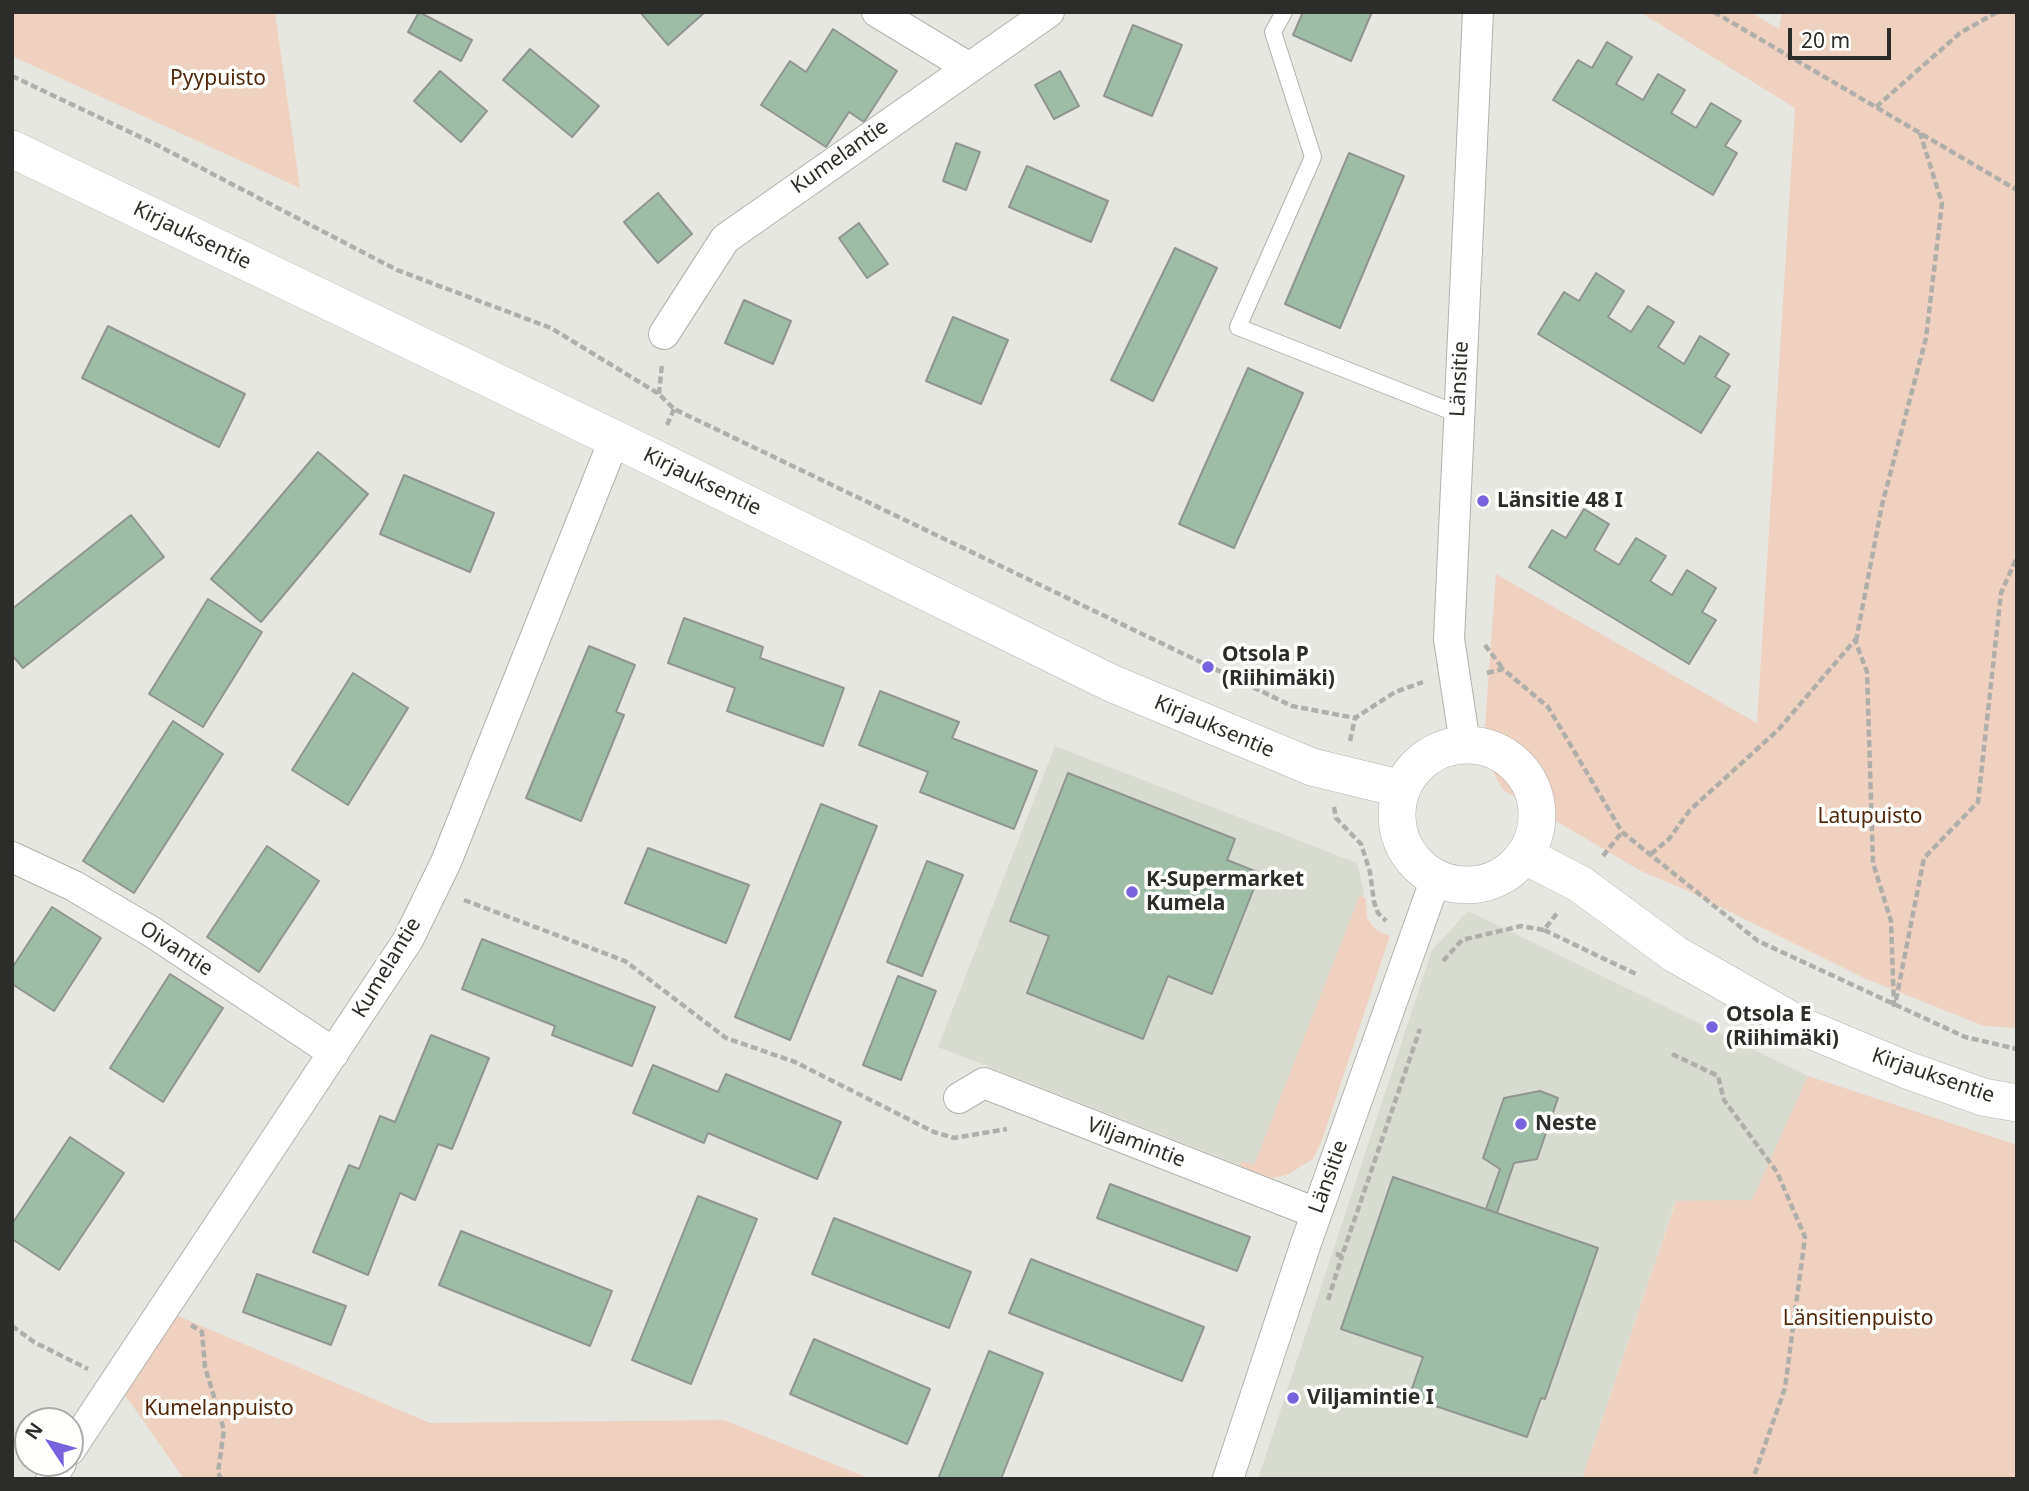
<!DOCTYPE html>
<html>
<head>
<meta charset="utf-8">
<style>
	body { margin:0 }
	#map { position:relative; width:2029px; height:1491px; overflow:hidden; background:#e6e7e1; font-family:"Noto Sans",sans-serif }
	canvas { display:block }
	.frame { position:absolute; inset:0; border:14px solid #2c2d2b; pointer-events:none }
	.north { position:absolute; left:14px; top:1407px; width:70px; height:70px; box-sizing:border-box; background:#fffffe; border:2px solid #ababaa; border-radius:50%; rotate:306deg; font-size:19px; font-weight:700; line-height:28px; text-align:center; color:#2c2d2b }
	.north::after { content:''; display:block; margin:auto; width:24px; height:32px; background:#7962dd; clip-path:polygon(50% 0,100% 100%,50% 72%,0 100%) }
	.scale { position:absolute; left:1788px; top:28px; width:103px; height:32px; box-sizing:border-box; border:4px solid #2c2d2b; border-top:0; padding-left:9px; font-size:21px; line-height:24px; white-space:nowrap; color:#2c2d2b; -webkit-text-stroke:5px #fffffe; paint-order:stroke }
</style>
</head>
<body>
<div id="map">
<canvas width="2029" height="1491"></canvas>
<div class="frame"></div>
<div class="north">N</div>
<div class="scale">20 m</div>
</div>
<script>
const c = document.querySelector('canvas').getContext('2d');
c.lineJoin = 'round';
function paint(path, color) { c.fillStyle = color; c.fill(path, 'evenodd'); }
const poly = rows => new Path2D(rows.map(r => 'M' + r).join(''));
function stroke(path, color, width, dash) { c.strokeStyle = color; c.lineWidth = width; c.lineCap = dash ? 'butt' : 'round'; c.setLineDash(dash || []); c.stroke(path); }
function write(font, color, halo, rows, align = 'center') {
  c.font = font + ' "Noto Sans",sans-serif'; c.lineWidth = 7; c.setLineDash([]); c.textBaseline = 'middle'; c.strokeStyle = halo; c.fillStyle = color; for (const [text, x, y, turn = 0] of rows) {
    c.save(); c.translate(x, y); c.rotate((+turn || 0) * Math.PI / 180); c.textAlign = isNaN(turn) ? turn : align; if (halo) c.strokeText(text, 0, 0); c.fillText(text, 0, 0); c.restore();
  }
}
paint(poly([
	[1055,746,1357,863,1364,892,1255,1171,938,1047],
	[1468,911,1808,1076,1752,1200,1675,1202,1582,1479,1258,1479,1432,950]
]), '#d8dbcf');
paint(poly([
	[12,12,275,12,300,188,12,56],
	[1640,12,1750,12,1779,29,1782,12,2017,12,2017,1028,1984,1026,1864,978,1686,890,1641,871,1503,790,1483,754,1496,574,1757,723,1795,108],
	[1360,895,1366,899,1367,918,1371,924,1378,931,1390,936,1321,1143,1313,1159,1287,1175,1272,1178,1239,1167,1242,1161,1254,1165],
	[1808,1076,2017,1145,2017,1479,1582,1479,1676,1201,1752,1200],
	[164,1310,430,1423,724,1420,871,1479,184,1479,116,1382]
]), '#efd1c1');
const building = poly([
	[419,12,472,40,461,61,408,32,419,12],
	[640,12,705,12,668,45,640,12],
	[1303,12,1372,12,1351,61,1293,35,1303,12],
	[1133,25,1182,45,1152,116,1104,96,1133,25],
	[833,29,897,71,864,122,849,112,826,147,761,105,790,61,806,72,833,29],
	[1607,42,1632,57,1616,84,1643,100,1658,74,1685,90,1671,113,1696,128,1711,103,1741,121,1725,146,1737,153,1713,195,1553,100,1578,60,1592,68,1607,42],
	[530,49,599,106,572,137,503,80,530,49],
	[440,71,487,111,461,142,414,101,440,71],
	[1060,71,1079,106,1054,119,1035,85,1060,71],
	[956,143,980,152,966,190,943,181,956,143],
	[1349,153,1404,176,1340,328,1285,304,1349,153],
	[1027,166,1108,201,1091,242,1009,207,1027,166],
	[658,193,692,234,658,263,624,222,658,193],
	[859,223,888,264,867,278,839,238,859,223],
	[1175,248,1217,268,1153,401,1111,380,1175,248],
	[1596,273,1624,291,1608,317,1631,332,1648,306,1674,322,1658,347,1684,364,1700,336,1729,354,1715,377,1730,386,1701,433,1538,334,1564,292,1579,301,1596,273],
	[744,300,791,321,773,364,725,343,744,300],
	[953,317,1008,340,981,404,926,381,953,317],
	[108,326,245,394,219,447,82,378,108,326],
	[1248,368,1303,393,1234,548,1179,524,1248,368],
	[318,452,368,494,261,622,211,579,318,452],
	[404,475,494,513,470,572,380,534,404,475],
	[1584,509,1609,524,1594,550,1619,565,1636,538,1666,556,1650,581,1672,595,1687,570,1716,588,1702,612,1716,620,1689,664,1529,567,1552,530,1566,538,1584,509],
	[131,515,164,557,23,668,12,655,12,609,131,515],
	[208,599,262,632,203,727,149,694,208,599],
	[684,618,763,647,760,658,844,688,823,746,727,711,735,688,668,663,684,618],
	[589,646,635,665,616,712,624,715,581,821,526,798,589,646],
	[353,673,408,708,348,805,292,770,353,673],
	[880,691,959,722,952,738,1037,771,1014,829,920,792,928,772,859,745,880,691],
	[173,721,223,754,134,893,83,861,173,721],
	[1068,773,1235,839,1227,860,1260,873,1212,994,1168,976,1143,1039,1027,993,1049,936,1010,921,1068,773],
	[821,804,877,826,790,1040,735,1017,821,804],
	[267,846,319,881,259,972,207,937,267,846],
	[648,848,749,885,726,943,625,903,648,848],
	[927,861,963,875,922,976,887,962,927,861],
	[52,907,101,938,54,1011,12,984,12,968,52,907],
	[482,939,655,1007,632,1066,552,1035,555,1026,462,989,482,939],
	[170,974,223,1008,163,1102,110,1068,170,974],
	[898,976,936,991,901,1080,863,1065,898,976],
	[431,1035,489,1058,452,1149,438,1144,415,1200,400,1193,368,1275,313,1252,349,1165,359,1169,380,1116,395,1122,431,1035],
	[653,1065,718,1092,726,1074,841,1122,817,1179,708,1133,704,1143,633,1113,653,1065],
	[1540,1091,1558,1098,1537,1159,1514,1163,1497,1213,1486,1209,1500,1169,1483,1158,1504,1098,1540,1091],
	[70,1137,124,1173,59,1270,12,1239,12,1224,70,1137],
	[1393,1177,1598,1248,1545,1399,1541,1398,1527,1437,1409,1397,1423,1357,1341,1329,1393,1177],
	[1110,1184,1250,1237,1237,1271,1097,1218,1110,1184],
	[698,1196,757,1219,691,1384,632,1360,698,1196],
	[834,1218,971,1272,949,1328,812,1274,834,1218],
	[461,1231,612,1291,590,1346,439,1285,461,1231],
	[1031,1259,1204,1327,1182,1381,1009,1313,1031,1259],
	[257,1274,346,1306,331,1345,243,1312,257,1274],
	[814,1339,930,1389,907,1444,790,1394,814,1339],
	[989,1351,1043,1373,1001,1479,938,1479,989,1351]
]);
paint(building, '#9fbca6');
stroke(building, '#909591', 2);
const service = poly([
	[1284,12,1273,32,1313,157,1238,327,1458,414]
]);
const minor = poly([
	[877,12,968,67],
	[664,334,725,239,1049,12],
	[1465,744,1449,639,1478,12],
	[12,857,74,886,152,932,334,1053],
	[959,1098,984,1083,1316,1213],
	[70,1450,408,940,446,862,614,440],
	[51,1479,61,1463],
	[1228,1479,1306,1243,1436,878]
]);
const tertiary = poly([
	[12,149,652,457,1111,683,1312,767,1402,789],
	'1397 815a70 70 0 1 1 140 0a70 70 0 1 1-140 0Z',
	[1524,855,1580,884,1675,954,1801,1026,1907,1070,1983,1097,2017,1103]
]);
stroke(service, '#b1b2ac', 18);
stroke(minor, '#b1b2ac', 32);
stroke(tertiary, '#b1b2ac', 38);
stroke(poly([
	[1714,12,2017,190],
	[12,76,155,144,397,270,551,328,659,394,674,409,1292,706,1355,718,1395,692,1423,682],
	[1876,107,1960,33,1997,12],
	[659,394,662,364],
	[667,425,674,409],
	[1856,641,1882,505,1926,338,1942,203,1920,133],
	[1485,645,1503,669],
	[1487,673,1503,669,1548,707,1622,832,1758,941,1965,1037,2017,1049],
	[1350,741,1355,718],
	[1334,807,1336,818,1361,844,1370,872,1374,902,1378,913,1386,921],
	[1651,854,1669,839,1690,810,1778,730,1855,640,1867,672,1873,863,1891,921,1894,1007],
	[1603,856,1622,832],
	[464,900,625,961,726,1038,795,1062,934,1132,954,1138,1007,1129],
	[1544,930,1638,975],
	[1443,961,1462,940,1521,926,1544,930,1558,912],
	[1896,1000,1924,858,1978,802,2001,593,2017,557],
	[1672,1054,1718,1076,1724,1100,1777,1172,1805,1237,1785,1388,1753,1479],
	[1336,1254,1342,1256,1420,1029],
	[1328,1300,1342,1256],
	[191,1325,202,1332,205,1367,224,1430,218,1472,221,1479],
	[12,1326,34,1342,88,1369]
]), '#aeafaa', 4.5, [7, 3.5]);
stroke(service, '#fff', 16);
stroke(minor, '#fff', 30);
stroke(tertiary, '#fff', 37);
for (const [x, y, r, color] of [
	[1483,501,7,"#7962dd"],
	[1208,667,7,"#7962dd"],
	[1132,892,7,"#7962dd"],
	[1712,1027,7,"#7962dd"],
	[1521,1124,7,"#7962dd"],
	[1293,1398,7,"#7962dd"]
]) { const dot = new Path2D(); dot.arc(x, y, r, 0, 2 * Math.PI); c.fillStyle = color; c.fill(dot); stroke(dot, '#fffffe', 2.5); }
write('21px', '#52260b', '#fffffe', [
	["Pyypuisto",218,79],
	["Latupuisto",1870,817],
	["Länsitienpuisto",1858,1319],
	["Kumelanpuisto",219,1409]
]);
write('21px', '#2c2d2b', '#fffffe', [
	["Kumelantie",840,157,-35],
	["Kirjauksentie",192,236,26],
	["Länsitie",1460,379,-87],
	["Kirjauksentie",702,482,26],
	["Kirjauksentie",1214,727,23],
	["Oivantie",176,949,33],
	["Kumelantie",387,968,-59],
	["Kirjauksentie",1933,1076,19],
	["Viljamintie",1136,1143,21],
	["Länsitie",1329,1177,-70]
]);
write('bold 21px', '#2c2d2b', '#fffffe', [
	["Länsitie 48 I",1497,501],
	["Otsola P",1222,655],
	["(Riihimäki)",1222,679],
	["K-Supermarket",1146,880],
	["Kumela",1146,904],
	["Otsola E",1726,1015],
	["(Riihimäki)",1726,1039],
	["Neste",1535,1124],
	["Viljamintie I",1307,1398]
], 'left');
</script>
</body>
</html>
